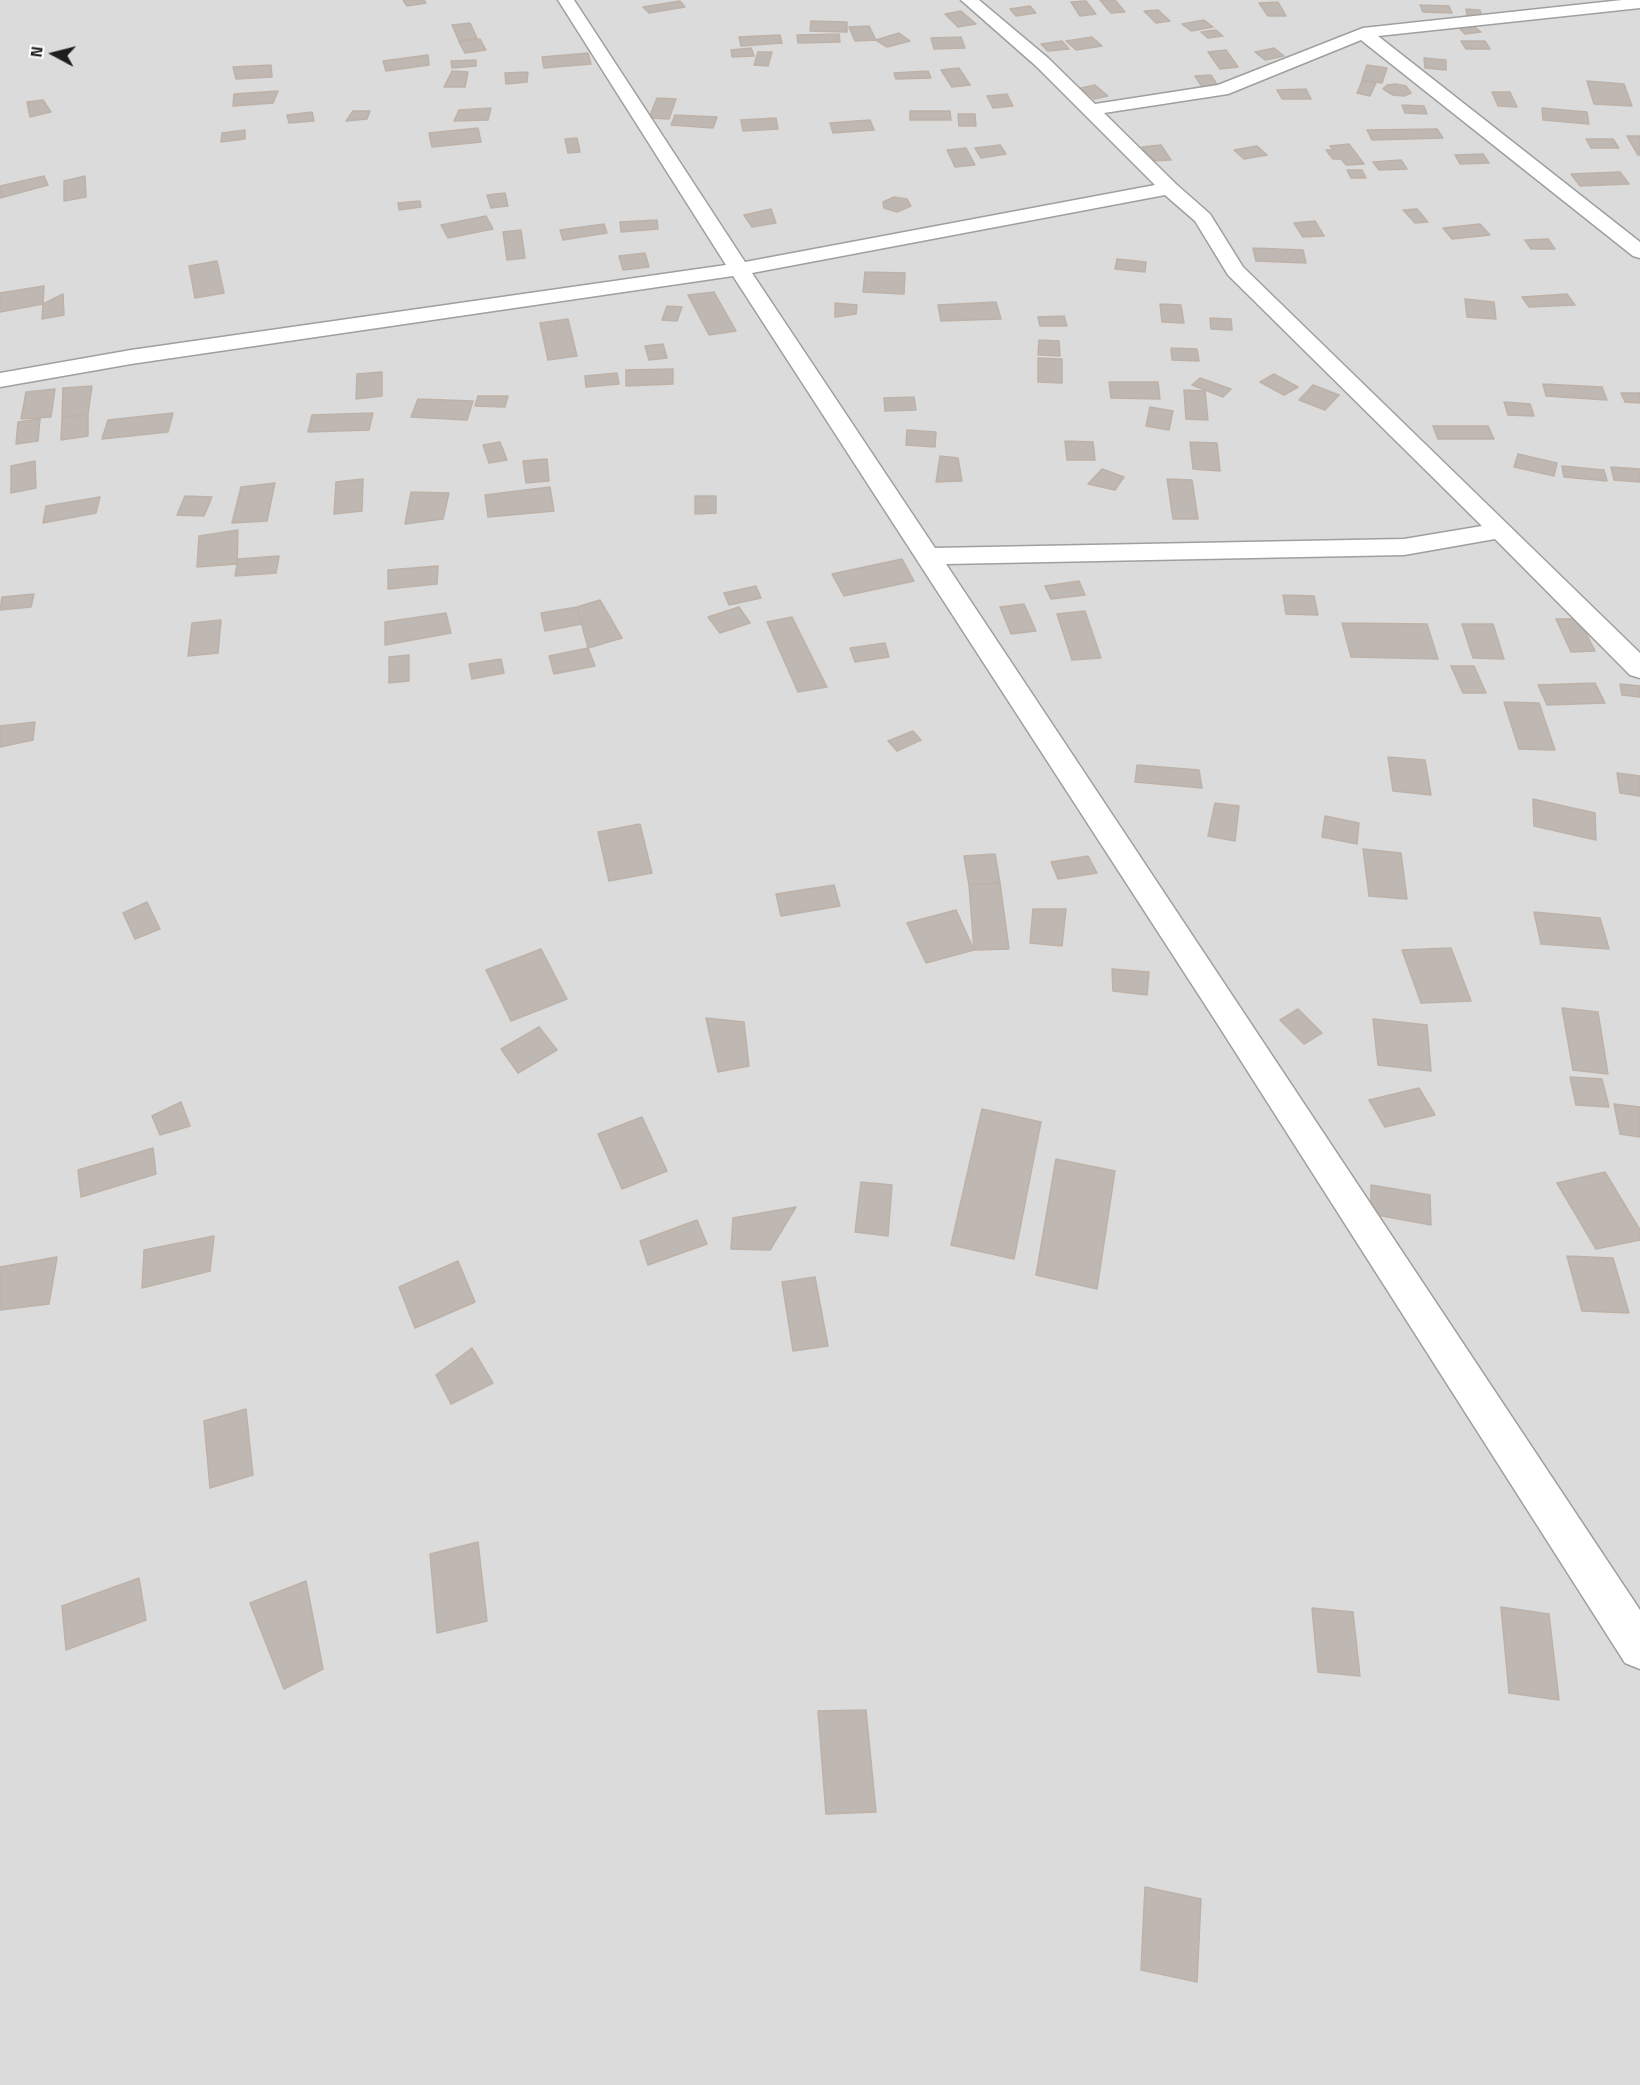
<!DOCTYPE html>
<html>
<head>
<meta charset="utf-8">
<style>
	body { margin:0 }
	#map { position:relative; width:1640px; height:2085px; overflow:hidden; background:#eeebe5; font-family:"Titillium Web",sans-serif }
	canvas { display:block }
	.north { position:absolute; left:24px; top:24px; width:60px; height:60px; -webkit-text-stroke:4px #fff; paint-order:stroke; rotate:277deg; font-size:16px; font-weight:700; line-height:24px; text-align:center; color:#1e1e1e }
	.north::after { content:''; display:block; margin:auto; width:21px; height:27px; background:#1e1e1e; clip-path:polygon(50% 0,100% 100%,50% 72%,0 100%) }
</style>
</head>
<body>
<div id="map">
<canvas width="1640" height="2085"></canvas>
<div class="north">N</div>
</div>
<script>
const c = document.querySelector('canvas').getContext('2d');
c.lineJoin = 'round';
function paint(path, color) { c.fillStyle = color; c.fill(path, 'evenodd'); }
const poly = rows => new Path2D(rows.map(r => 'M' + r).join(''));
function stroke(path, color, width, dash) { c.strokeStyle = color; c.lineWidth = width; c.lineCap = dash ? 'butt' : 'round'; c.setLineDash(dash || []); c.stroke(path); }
paint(poly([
	[0,0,1640,0,1640,2085,0,2085]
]), '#dbdbdb');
const building = poly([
	[403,0,424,0,426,3,407,6,403,0],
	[1100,0,1115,0,1125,12,1111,13,1100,0],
	[680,1,685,7,649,13,643,7,680,1],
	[1086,1,1096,14,1080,16,1071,2,1086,1],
	[1278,2,1286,16,1268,16,1259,3,1278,2],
	[1420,5,1449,6,1452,13,1423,12,1420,5],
	[1030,6,1036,13,1016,16,1010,9,1030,6],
	[1466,9,1480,10,1482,16,1467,15,1466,9],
	[1158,10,1170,21,1156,23,1144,11,1158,10],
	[961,11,976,24,958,27,945,14,961,11],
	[1204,20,1213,27,1191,31,1182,24,1204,20],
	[811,21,847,22,847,32,810,31,811,21],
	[470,23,477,38,459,41,452,25,470,23],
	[869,26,876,40,855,41,849,27,869,26],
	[1475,27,1481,32,1465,34,1459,28,1475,27],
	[1216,30,1223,36,1208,38,1201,32,1216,30],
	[899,33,910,41,887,47,876,40,899,33],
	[839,34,840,42,798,43,797,35,839,34],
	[780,35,782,43,741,46,739,37,780,35],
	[961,37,965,48,934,49,931,38,961,37],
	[1092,37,1102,46,1076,50,1066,41,1092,37],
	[480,39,486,50,465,53,459,42,480,39],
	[1062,41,1069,49,1048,51,1041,44,1062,41],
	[1461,41,1485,41,1490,49,1466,49,1461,41],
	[751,48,754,56,732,57,731,50,751,48],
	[1274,48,1284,56,1265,60,1255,52,1274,48],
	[1226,50,1238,67,1220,69,1208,52,1226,50],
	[758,52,772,52,768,66,754,65,758,52],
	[588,53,591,64,544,68,542,57,588,53],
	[428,55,429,65,386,71,383,61,428,55],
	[1424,58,1446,60,1446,70,1425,68,1424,58],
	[476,60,476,66,452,68,451,61,476,60],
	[271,65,272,77,236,79,233,67,271,65],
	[1367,65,1387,68,1382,83,1362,80,1367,65],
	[959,68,970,85,952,87,941,70,959,68],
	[452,71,468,72,465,87,444,87,452,71],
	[928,71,931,78,896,79,894,73,928,71],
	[528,72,527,82,506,84,505,73,528,72],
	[1211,75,1218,86,1202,87,1195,76,1211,75],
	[1362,81,1376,83,1370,96,1357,93,1362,81],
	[1587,81,1624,84,1632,106,1594,104,1587,81],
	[1396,84,1406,86,1411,93,1404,96,1393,95,1383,89,1387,85,1396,84],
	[1095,85,1108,96,1094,99,1081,88,1095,85],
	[1306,89,1311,99,1282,99,1277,90,1306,89],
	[278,91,273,103,233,106,234,94,278,91],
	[1492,92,1510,92,1517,107,1498,106,1492,92],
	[1007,94,1013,106,993,108,987,96,1007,94],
	[657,98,676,99,669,119,649,118,657,98],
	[43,100,51,112,30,117,27,102,43,100],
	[1402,105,1424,106,1427,114,1405,113,1402,105],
	[491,108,488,120,454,121,459,110,491,108],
	[1542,108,1587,112,1589,124,1543,120,1542,108],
	[353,111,370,111,367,119,346,121,353,111],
	[910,111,950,111,951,120,910,120,910,111],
	[312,112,314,121,289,123,287,115,312,112],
	[958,114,975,114,976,126,959,126,958,114],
	[675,115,717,117,713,128,671,125,675,115],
	[776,118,778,129,743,131,741,120,776,118],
	[870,120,874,130,833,133,830,123,870,120],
	[478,128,481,142,432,147,429,133,478,128],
	[1437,129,1443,138,1372,140,1367,130,1437,129],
	[245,130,245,139,221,142,222,133,245,130],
	[1627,136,1640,136,1640,155,1638,155,1627,136],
	[577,138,580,152,568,153,565,139,577,138],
	[1586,139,1613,139,1619,148,1591,148,1586,139],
	[1349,144,1364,164,1346,165,1341,159,1333,159,1326,150,1333,150,1330,146,1349,144],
	[1000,145,1006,154,981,158,975,148,1000,145],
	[1161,145,1171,160,1152,161,1142,147,1161,145],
	[1257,146,1267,155,1244,159,1234,150,1257,146],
	[966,148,975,165,955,167,947,150,966,148],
	[1483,154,1489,163,1460,164,1455,155,1483,154],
	[1401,160,1407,169,1379,170,1373,162,1401,160],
	[1347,170,1362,170,1366,178,1351,178,1347,170],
	[1620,172,1629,184,1580,186,1571,174,1620,172],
	[44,176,48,185,0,198,0,186,44,176],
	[85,176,86,197,64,201,64,181,85,176],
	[505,193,508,206,491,208,487,195,505,193],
	[894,197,907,199,911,206,897,212,884,208,883,202,894,197],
	[420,201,421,207,399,210,398,203,420,201],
	[771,209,776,223,752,227,744,215,771,209],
	[1417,209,1428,222,1415,223,1403,210,1417,209],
	[486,216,493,229,448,238,441,225,486,216],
	[657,220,658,229,621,232,620,222,657,220],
	[1315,221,1324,236,1303,237,1294,223,1315,221],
	[604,224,607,233,563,240,560,230,604,224],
	[1480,224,1490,235,1452,239,1443,228,1480,224],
	[521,230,525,258,507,260,503,232,521,230],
	[1548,239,1555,249,1531,249,1525,240,1548,239],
	[1253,248,1303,250,1306,263,1256,261,1253,248],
	[645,253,649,267,623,270,619,256,645,253],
	[1117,259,1146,262,1145,272,1115,269,1117,259],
	[217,261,224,293,195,298,189,266,217,261],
	[865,272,905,273,904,294,863,292,865,272],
	[44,286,43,304,0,312,0,293,44,286],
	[714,292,736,331,709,335,688,295,714,292],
	[63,294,64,315,42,319,43,304,63,294],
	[1567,294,1575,305,1529,307,1522,297,1567,294],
	[1465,299,1494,302,1496,319,1467,317,1465,299],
	[996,302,1001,319,941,321,938,305,996,302],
	[835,303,857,305,856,314,835,317,835,303],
	[1160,304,1181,305,1184,323,1162,322,1160,304],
	[667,306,682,307,677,321,662,320,667,306],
	[1064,316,1067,326,1040,326,1038,317,1064,316],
	[1210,318,1231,319,1232,330,1211,329,1210,318],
	[568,319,577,356,548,360,540,323,568,319],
	[1039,340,1059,341,1060,356,1038,355,1039,340],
	[663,344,667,358,649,360,645,346,663,344],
	[1171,348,1197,349,1199,361,1172,360,1171,348],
	[1038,358,1062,359,1062,383,1038,382,1038,358],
	[673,369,673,384,626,386,626,370,673,369],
	[382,372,382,396,356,399,357,374,382,372],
	[617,373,619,384,586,387,585,376,617,373],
	[1274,374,1298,387,1284,395,1260,382,1274,374],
	[1200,378,1231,389,1223,397,1192,385,1200,378],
	[1109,382,1158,382,1160,399,1111,398,1109,382],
	[1543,384,1602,387,1607,400,1546,396,1543,384],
	[1313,385,1339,395,1325,410,1299,400,1313,385],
	[92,386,88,414,62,418,63,388,92,386],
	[55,389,51,417,21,419,26,392,55,389],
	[1184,390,1205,391,1208,420,1186,419,1184,390],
	[1621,393,1640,393,1640,403,1625,402,1621,393],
	[478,396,508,396,505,407,475,406,478,396],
	[914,397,916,410,885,411,884,398,914,397],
	[418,399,473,401,467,420,411,417,418,399],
	[1504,402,1530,404,1534,416,1508,415,1504,402],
	[1150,407,1173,411,1169,430,1146,426,1150,407],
	[173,413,168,432,102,439,108,420,173,413],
	[373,413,369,430,308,432,312,415,373,413],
	[88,414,88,436,61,440,62,418,88,414],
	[40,419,38,441,16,444,18,422,40,419],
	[1433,426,1488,426,1494,439,1438,439,1433,426],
	[907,430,936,432,935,447,906,445,907,430],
	[1065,441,1093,442,1095,460,1067,460,1065,441],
	[500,442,507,460,489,463,483,445,500,442],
	[1190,442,1217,443,1220,471,1193,469,1190,442],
	[1518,454,1557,463,1554,476,1514,467,1518,454],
	[940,456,958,458,962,481,936,482,940,456],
	[547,459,549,481,526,483,523,461,547,459],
	[35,461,36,488,11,493,11,466,35,461],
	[1562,466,1604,470,1607,481,1564,477,1562,466],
	[1611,467,1640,469,1640,482,1614,480,1611,467],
	[1102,469,1124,477,1115,490,1088,484,1102,469],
	[363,479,362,511,334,514,336,482,363,479],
	[1167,479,1192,480,1198,519,1173,519,1167,479],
	[275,483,267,521,232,523,241,487,275,483],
	[550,487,554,511,488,517,485,495,550,487],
	[411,492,449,493,443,519,405,524,411,492],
	[185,496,212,497,204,516,177,515,185,496],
	[695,496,716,496,716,513,695,514,695,496],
	[100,497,96,513,43,523,46,506,100,497],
	[238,530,237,564,197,567,199,536,238,530],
	[279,556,276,573,235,576,238,559,279,556],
	[902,559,914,581,844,596,832,574,902,559],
	[438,566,437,584,388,589,388,570,438,566],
	[1079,581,1085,595,1051,599,1045,586,1079,581],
	[756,586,761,598,729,605,724,593,756,586],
	[34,594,31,607,0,610,2,597,34,594],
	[1283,595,1314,596,1318,615,1286,614,1283,595],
	[600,600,622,638,588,648,577,607,600,600],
	[1024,604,1036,631,1011,634,1000,607,1024,604],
	[577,607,582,624,545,631,541,613,577,607],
	[739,607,750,623,720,633,708,617,739,607],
	[1085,611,1101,658,1072,660,1057,614,1085,611],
	[446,613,451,633,385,645,385,622,446,613],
	[792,617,827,687,798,692,767,622,792,617],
	[1556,619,1579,619,1595,651,1571,652,1556,619],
	[221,620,218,653,188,656,192,623,221,620],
	[1342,623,1427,624,1438,659,1351,657,1342,623],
	[1462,624,1493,624,1504,659,1473,658,1462,624],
	[885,643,889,657,855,662,850,648,885,643],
	[588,648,595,666,554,674,549,656,588,648],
	[409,655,409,681,389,683,389,657,409,655],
	[501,659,504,673,472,679,469,664,501,659],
	[1451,666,1474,666,1486,693,1463,693,1451,666],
	[1595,683,1605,703,1547,705,1538,685,1595,683],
	[1620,684,1640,686,1640,697,1622,695,1620,684],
	[1504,702,1539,703,1555,750,1519,749,1504,702],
	[35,722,33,740,0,747,0,726,35,722],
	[913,731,921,740,897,751,888,741,913,731],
	[1388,757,1425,760,1431,795,1393,791,1388,757],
	[1137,765,1199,770,1202,788,1135,782,1137,765],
	[1617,773,1640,776,1640,796,1620,793,1617,773],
	[1533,799,1595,813,1596,840,1534,826,1533,799],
	[1215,803,1239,806,1235,841,1208,836,1215,803],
	[1325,816,1359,823,1357,844,1322,837,1325,816],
	[640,824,652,873,609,881,598,832,640,824],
	[1363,849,1401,853,1407,899,1369,896,1363,849],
	[995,854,1000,883,969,885,964,856,995,854],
	[1088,856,1097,873,1058,879,1051,862,1088,856],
	[1000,883,1009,949,974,950,969,885,1000,883],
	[834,885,840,906,781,916,776,894,834,885],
	[147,902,160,929,135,939,123,913,147,902],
	[1033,909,1066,909,1062,946,1030,943,1033,909],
	[956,910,974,950,926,963,907,923,956,910],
	[1534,912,1600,918,1609,949,1541,944,1534,912],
	[1451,948,1471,1001,1421,1003,1402,950,1451,948],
	[541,949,567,999,511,1021,486,970,541,949],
	[1112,969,1149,972,1147,995,1113,991,1112,969],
	[1562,1008,1598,1012,1608,1074,1573,1070,1562,1008],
	[1298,1009,1322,1033,1304,1044,1280,1020,1298,1009],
	[706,1018,744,1022,749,1066,718,1072,706,1018],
	[1373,1019,1427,1025,1431,1071,1378,1065,1373,1019],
	[539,1027,557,1050,518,1073,501,1049,539,1027],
	[1570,1077,1602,1079,1609,1107,1576,1105,1570,1077],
	[1419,1088,1435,1115,1385,1127,1369,1100,1419,1088],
	[181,1102,190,1126,160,1135,152,1116,181,1102],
	[1614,1104,1640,1107,1640,1137,1620,1134,1614,1104],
	[982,1109,1041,1122,1014,1259,951,1245,982,1109],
	[642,1117,667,1171,622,1189,598,1134,642,1117],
	[153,1148,156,1174,81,1197,78,1170,153,1148],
	[1056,1159,1115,1171,1097,1289,1036,1275,1056,1159],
	[1605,1172,1640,1230,1640,1240,1596,1249,1557,1183,1605,1172],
	[861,1182,892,1185,888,1236,855,1232,861,1182],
	[1371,1185,1430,1195,1431,1225,1371,1214,1371,1185],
	[796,1207,770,1250,731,1249,733,1218,796,1207],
	[697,1220,707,1244,648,1265,640,1241,697,1220],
	[214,1236,210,1271,142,1288,144,1250,214,1236],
	[1567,1256,1613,1258,1629,1313,1582,1311,1567,1256],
	[57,1257,49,1304,0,1310,0,1267,57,1257],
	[458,1261,475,1302,415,1328,399,1287,458,1261],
	[815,1277,828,1346,793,1351,782,1282,815,1277],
	[472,1348,493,1383,451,1404,436,1375,472,1348],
	[246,1409,253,1475,210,1488,204,1421,246,1409],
	[478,1542,487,1621,437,1633,430,1554,478,1542],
	[139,1578,146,1620,66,1650,62,1606,139,1578],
	[306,1581,323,1669,284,1689,250,1603,306,1581],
	[1501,1607,1549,1614,1559,1700,1509,1693,1501,1607],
	[1312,1608,1353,1612,1360,1676,1318,1672,1312,1608],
	[866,1710,876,1812,826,1814,818,1711,866,1710],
	[1145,1887,1201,1899,1197,1982,1141,1970,1145,1887]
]);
paint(building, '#beb7b2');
stroke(building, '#beb2a8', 1.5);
const minor = poly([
	[558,0,574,0,745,262,1155,185,1036,66,961,0,979,0,1048,58,1095,104,1218,85,1363,28,1622,0,1640,0,1640,8,1378,36,1640,242,1640,258,1633,256,1361,40,1228,94,1104,113,1176,184,1210,214,1243,267,1640,653,1640,678,1630,675,1495,539,1404,555,946,564,1640,1610,1640,1669,1625,1663,1213,1017,733,276,131,364,0,387,0,373,131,350,726,265,558,0],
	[1165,195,1195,221,1228,275,1482,526,1404,539,935,548,752,273,1165,195]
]);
stroke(minor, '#9f9f9f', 3);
paint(minor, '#fff');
</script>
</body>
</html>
